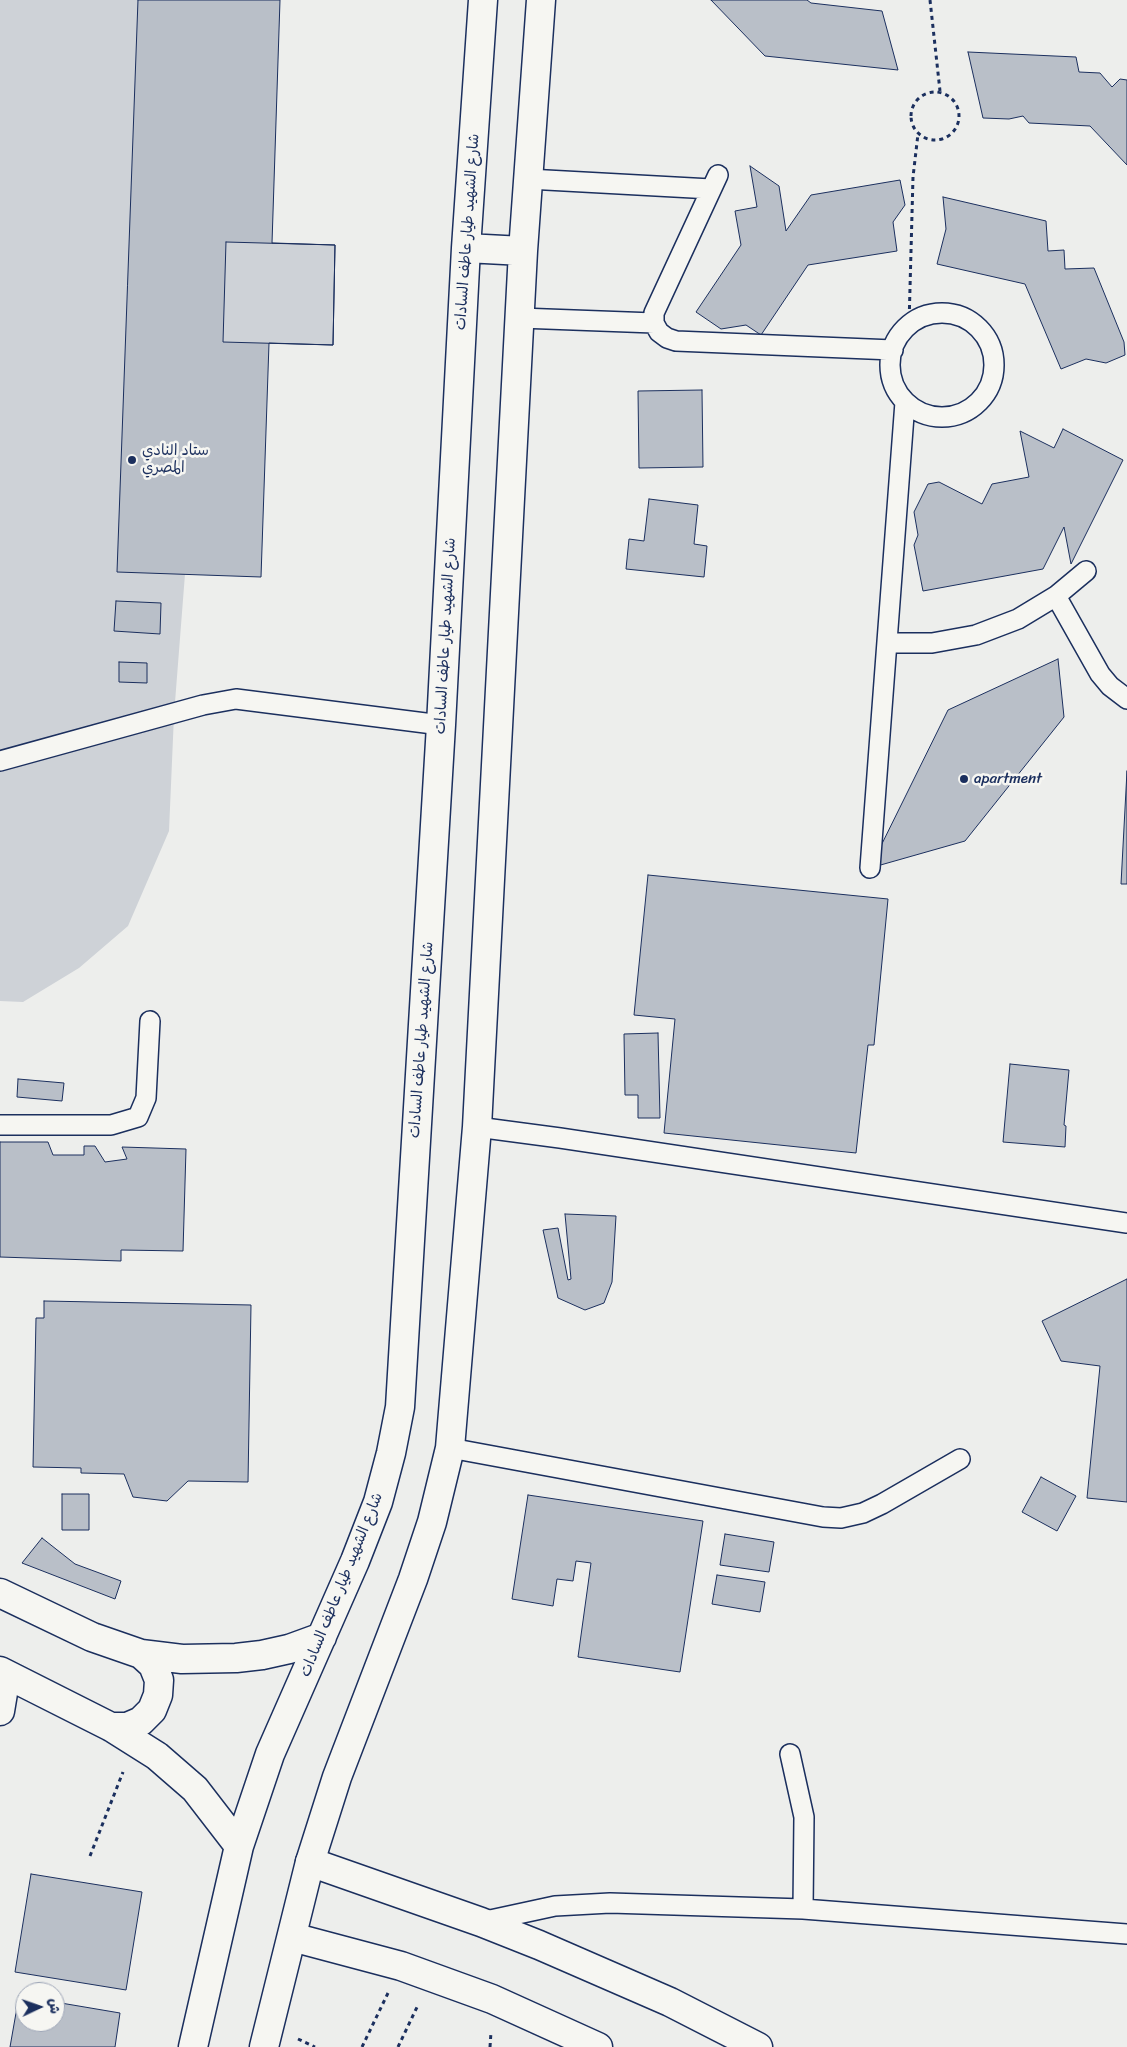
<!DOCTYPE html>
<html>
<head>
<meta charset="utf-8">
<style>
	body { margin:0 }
	#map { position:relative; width:1127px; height:2047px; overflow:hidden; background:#edeeec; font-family:Sriracha,"Playpen Sans Arabic",sans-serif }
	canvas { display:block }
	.north { position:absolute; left:15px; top:1982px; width:50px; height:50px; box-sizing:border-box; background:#f6f6f2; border:1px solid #9ea6b7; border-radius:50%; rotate:87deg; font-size:14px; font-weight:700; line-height:20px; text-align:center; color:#1b2f5e }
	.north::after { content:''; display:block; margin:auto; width:18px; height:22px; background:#1b2f5e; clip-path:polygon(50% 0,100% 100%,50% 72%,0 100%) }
</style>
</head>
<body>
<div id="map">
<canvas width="1127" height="2047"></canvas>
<div class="north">ش</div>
</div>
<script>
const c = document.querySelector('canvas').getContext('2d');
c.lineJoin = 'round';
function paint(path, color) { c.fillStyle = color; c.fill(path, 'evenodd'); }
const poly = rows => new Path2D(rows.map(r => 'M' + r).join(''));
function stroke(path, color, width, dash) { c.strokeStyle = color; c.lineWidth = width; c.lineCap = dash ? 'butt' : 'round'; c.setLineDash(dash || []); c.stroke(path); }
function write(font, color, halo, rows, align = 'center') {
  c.font = font + ' Sriracha,"Playpen Sans Arabic",sans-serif'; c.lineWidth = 5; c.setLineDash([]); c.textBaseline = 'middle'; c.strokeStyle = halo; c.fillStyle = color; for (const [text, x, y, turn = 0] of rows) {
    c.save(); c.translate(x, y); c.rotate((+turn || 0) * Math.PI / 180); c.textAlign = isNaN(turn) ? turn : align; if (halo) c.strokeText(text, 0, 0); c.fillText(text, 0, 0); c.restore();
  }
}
paint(poly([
	[0,0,280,0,272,242,335,245,333,345,269,343,185,574,174,715,169,831,128,926,79,968,23,1002,0,1001]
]), '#ced2d7');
const building = poly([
	[138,0,280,0,272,243,335,245,333,345,269,343,261,577,117,572,138,0],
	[711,0,807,0,811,3,882,11,898,70,765,56,711,0],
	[968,52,1076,57,1079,72,1100,73,1112,87,1120,79,1127,80,1127,165,1090,126,1029,123,1023,116,1009,119,983,118,968,52],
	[750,166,779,186,786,231,811,195,900,180,905,205,893,222,897,251,808,265,761,335,746,325,721,329,696,312,741,245,735,211,757,207,750,166],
	[943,197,1046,221,1048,251,1064,250,1065,269,1094,268,1124,342,1125,355,1106,363,1086,359,1061,369,1025,284,937,264,946,229,943,197],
	[226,242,335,245,333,345,223,342,226,242],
	[702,390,703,467,639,468,638,391,702,390],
	[1063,429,1123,460,1071,564,1064,527,1043,569,923,591,914,545,918,535,914,512,928,484,939,482,982,504,992,484,1029,477,1020,431,1054,448,1063,429],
	[649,499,698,505,694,544,707,546,704,577,626,569,629,539,644,541,649,499],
	[116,601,161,603,160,634,114,631,116,601],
	[1058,659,1064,717,965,841,870,868,948,710,1058,659],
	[119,662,147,663,147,683,119,682,119,662],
	[1127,771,1127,884,1121,884,1127,771],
	[648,875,888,899,874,1045,868,1045,856,1153,664,1133,675,1019,634,1015,648,875],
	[658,1033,660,1118,638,1118,638,1095,625,1095,624,1034,658,1033],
	[1010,1064,1069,1070,1064,1125,1066,1126,1065,1147,1003,1142,1010,1064],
	[18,1079,64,1083,62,1101,17,1097,18,1079],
	[0,1142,48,1142,53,1155,84,1155,84,1146,95,1146,105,1162,127,1159,122,1147,186,1149,183,1251,121,1250,121,1261,0,1257,0,1142],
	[565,1214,616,1216,612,1282,604,1303,585,1310,558,1298,543,1230,558,1228,568,1280,571,1279,565,1214],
	[1127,1279,1127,1502,1087,1498,1100,1366,1061,1361,1042,1321,1127,1279],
	[44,1301,251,1305,248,1482,188,1481,167,1501,133,1497,124,1474,81,1473,81,1468,33,1467,36,1318,44,1318,44,1301],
	[1041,1477,1076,1496,1057,1531,1022,1512,1041,1477],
	[62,1494,89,1494,89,1530,62,1530,62,1494],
	[528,1495,703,1521,680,1672,578,1657,591,1563,576,1561,573,1581,557,1579,553,1606,512,1599,528,1495],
	[725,1534,774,1542,769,1572,720,1565,725,1534],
	[42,1538,75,1564,121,1581,115,1599,22,1563,42,1538],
	[717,1575,765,1582,760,1612,712,1604,717,1575],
	[31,1874,142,1892,126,1990,15,1972,31,1874],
	[19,1996,25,1997,25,2022,55,2022,55,2002,120,2013,115,2047,10,2047,19,1996]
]);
paint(building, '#b9bfc8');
stroke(building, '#1b2f5e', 1);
const service = poly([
	[718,175,654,313,654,323,659,332,667,338,676,341,893,350],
	[528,179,711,189],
	'890 365a52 52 0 1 1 104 0a52 52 0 1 1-104 0Z',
	[520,318,654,323],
	[1056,596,1100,674,1110,686,1127,699],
	[887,643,932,643,976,635,1018,619,1056,596,1086,571],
	[0,761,203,705,236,699,441,725],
	[870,868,905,402],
	[0,1125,111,1125,138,1117,146,1098,150,1021],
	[477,1127,560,1138,1127,1223],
	[450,1448,823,1517,841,1518,863,1513,882,1504,960,1459],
	[790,1754,804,1817,803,1909],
	[481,1922,555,1906,610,1903,803,1909,1127,1934]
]);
const minor = poly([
	[0,1711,6,1675],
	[310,1862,481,1922,539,1945,670,2002,758,2047],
	[292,1937,401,1966,492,1999,598,2047]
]);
const tertiary = poly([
	[466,248,523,251],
	[0,1593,92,1637,141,1654,182,1659,236,1658,262,1655,289,1649,322,1637],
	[0,1671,111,1727,157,1756,195,1789,239,1846],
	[111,1727,127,1727,141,1721,152,1710,158,1695,159,1680,153,1665,141,1654],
	[193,2047,239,1846,270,1754,355,1561,378,1502,391,1453,400,1407,441,725,466,248,483,0],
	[264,2047,310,1862,337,1777,413,1579,432,1522,450,1448,477,1127,523,251,541,0]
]);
stroke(service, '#1b2f5e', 22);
stroke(minor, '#1b2f5e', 31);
stroke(tertiary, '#1b2f5e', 31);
stroke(poly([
	[930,0,940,91],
	'911 116a24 24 0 1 1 48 0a24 24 0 1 1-48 0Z',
	[909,325,913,177,918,134],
	[90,1856,123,1772],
	[298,2039,315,2047],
	[362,2047,388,1993],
	[398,2047,418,2005],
	[490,2047,491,2032]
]), '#1b2f5e', 3, [4, 4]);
stroke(service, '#f6f6f2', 19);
stroke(minor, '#f6f6f2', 28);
stroke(tertiary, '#f6f6f2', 28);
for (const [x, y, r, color] of [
	[132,460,5,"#1b2f5e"],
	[964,779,5,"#1b2f5e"]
]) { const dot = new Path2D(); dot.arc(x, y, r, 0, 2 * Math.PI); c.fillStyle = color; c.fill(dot); stroke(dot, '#f6f6f2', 2); }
write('15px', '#1b2f5e', '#f6f6f2', [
	["شارع الشهيد طيار عاطف السادات",468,232,-86],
	["شارع الشهيد طيار عاطف السادات",446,636,-87],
	["شارع الشهيد طيار عاطف السادات",422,1040,-86],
	["شارع الشهيد طيار عاطف السادات",342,1585,-68]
]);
write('15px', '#1b2f5e', '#f6f6f2', [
	["ستاد النادي",142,451],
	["المصري",142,468],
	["apartment",974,779]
], 'left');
</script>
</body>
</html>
